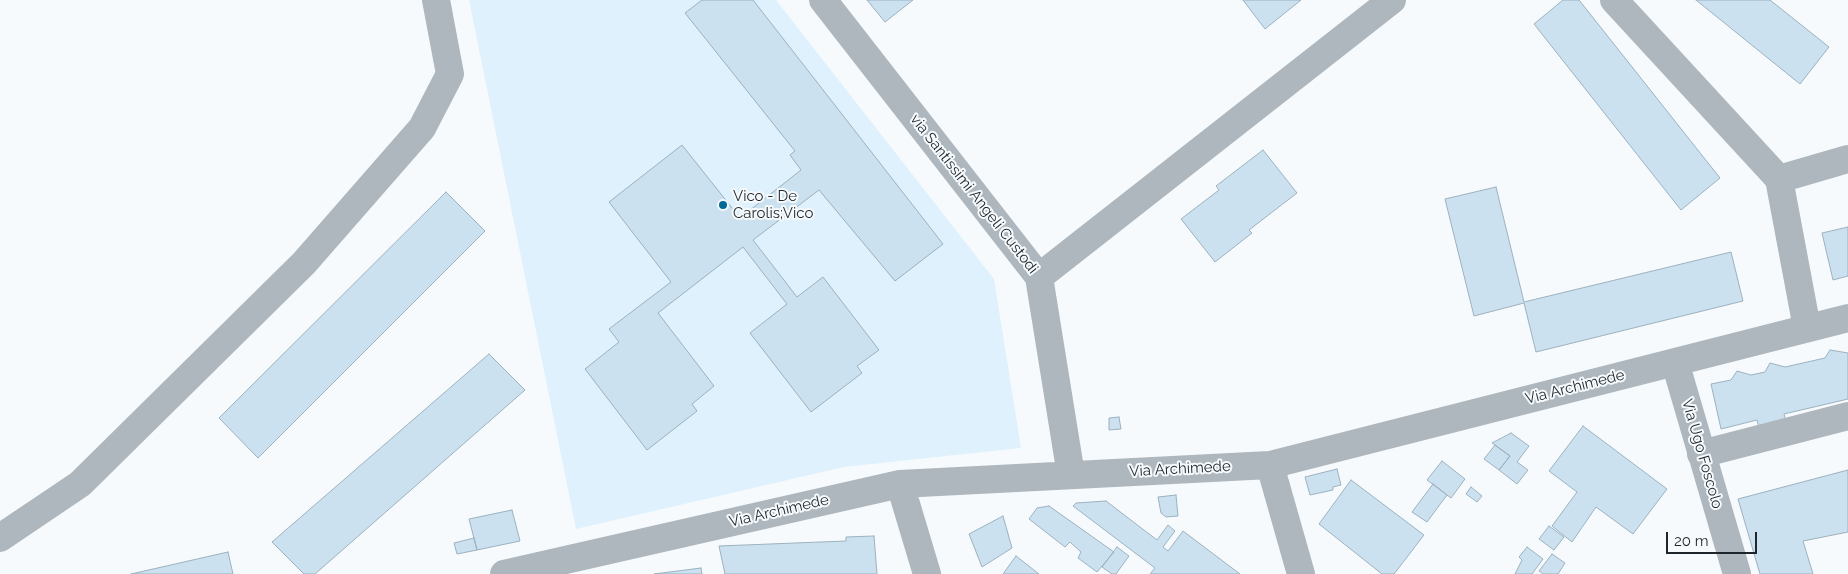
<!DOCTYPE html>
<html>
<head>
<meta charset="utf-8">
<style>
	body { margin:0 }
	#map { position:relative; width:1848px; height:574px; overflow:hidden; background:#f6fafd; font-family:Raleway,sans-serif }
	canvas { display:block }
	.scale { position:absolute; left:1666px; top:532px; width:91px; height:22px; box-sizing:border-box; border:2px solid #1e262b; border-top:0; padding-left:6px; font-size:15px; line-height:18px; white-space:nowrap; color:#1e262b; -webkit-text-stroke:4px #f6fafd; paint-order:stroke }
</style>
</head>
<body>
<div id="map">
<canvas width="1848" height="574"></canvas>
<div class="scale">20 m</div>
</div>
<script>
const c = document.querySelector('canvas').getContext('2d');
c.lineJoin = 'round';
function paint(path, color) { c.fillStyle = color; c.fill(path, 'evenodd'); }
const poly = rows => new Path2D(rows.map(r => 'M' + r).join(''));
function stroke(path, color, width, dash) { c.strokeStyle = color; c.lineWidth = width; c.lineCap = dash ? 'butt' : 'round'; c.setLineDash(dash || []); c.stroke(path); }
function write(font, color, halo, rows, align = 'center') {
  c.font = font + ' Raleway,sans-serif'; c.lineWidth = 4; c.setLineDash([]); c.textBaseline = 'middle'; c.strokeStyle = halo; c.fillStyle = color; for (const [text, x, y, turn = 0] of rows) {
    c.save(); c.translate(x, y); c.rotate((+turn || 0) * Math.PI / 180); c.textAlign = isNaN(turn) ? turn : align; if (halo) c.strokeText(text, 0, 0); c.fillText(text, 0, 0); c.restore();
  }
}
paint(poly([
	[469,0,776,0,994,279,1021,448,844,467,576,529]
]), '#dff1fc');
const building = poly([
	[702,0,753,0,943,244,895,281,819,190,753,240,797,297,823,277,879,350,857,366,862,373,811,412,750,333,787,304,743,247,658,313,714,386,692,404,697,411,647,450,585,369,619,342,609,329,671,282,609,202,682,145,740,218,801,170,790,155,795,151,685,13,702,0],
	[867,0,913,0,885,22,867,0],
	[1243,0,1301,0,1265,29,1243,0],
	[1563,0,1579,0,1720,178,1681,210,1534,24,1563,0],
	[1696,0,1770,0,1829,47,1800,84,1696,0],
	[1263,150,1297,193,1249,230,1252,233,1215,262,1181,219,1219,190,1216,186,1263,150],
	[1496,187,1524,302,1731,252,1743,301,1536,352,1524,303,1474,316,1445,199,1496,187],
	[446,192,485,231,258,458,219,418,446,192],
	[1848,227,1848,276,1833,280,1822,233,1848,227],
	[1830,350,1848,353,1848,399,1784,414,1786,421,1759,427,1757,420,1721,429,1711,384,1731,380,1737,371,1751,375,1765,372,1770,363,1785,367,1825,358,1830,350],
	[489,354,525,390,315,574,304,574,272,542,489,354],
	[1119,417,1121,429,1109,430,1109,418,1119,417],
	[1583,426,1667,489,1633,534,1596,507,1572,542,1552,526,1577,492,1549,471,1583,426],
	[1511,433,1529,446,1517,462,1528,470,1517,484,1499,470,1510,456,1492,443,1511,433],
	[1495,445,1510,456,1499,470,1484,459,1495,445],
	[1442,461,1465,479,1451,498,1427,480,1442,461],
	[1337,469,1341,485,1333,487,1333,490,1310,495,1305,477,1337,469],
	[1848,470,1848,532,1803,541,1813,574,1760,574,1738,499,1848,470],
	[1351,480,1424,535,1394,574,1382,574,1319,524,1351,480],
	[1433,484,1447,495,1427,522,1412,512,1433,484],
	[1471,487,1482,496,1477,502,1466,494,1471,487],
	[1176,495,1178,516,1166,517,1161,513,1158,497,1176,495],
	[1106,501,1157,540,1168,525,1175,531,1163,547,1168,551,1183,531,1240,574,1150,574,1155,568,1073,506,1076,503,1106,501],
	[1049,506,1114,552,1097,572,1078,558,1081,552,1070,542,1065,547,1029,519,1037,508,1049,506],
	[512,510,520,541,477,550,469,519,512,510],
	[1003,516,1012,548,982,567,969,534,1003,516],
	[1549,526,1564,537,1554,550,1539,539,1549,526],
	[874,536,877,574,725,574,719,546,846,541,846,537,874,536],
	[474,538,477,550,457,554,454,543,474,538],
	[1117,547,1129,556,1116,574,1112,574,1102,567,1117,547],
	[1527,547,1543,559,1532,574,1515,574,1522,560,1519,557,1527,547],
	[228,552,233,574,131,574,228,552],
	[1552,554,1565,563,1558,574,1543,574,1539,571,1552,554],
	[1016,556,1039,574,1003,574,1016,556],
	[701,568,702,574,654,574,701,568]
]);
paint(building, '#cbe1ef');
stroke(building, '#9cb1bf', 1);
stroke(poly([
	[823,0,1039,277,1071,475],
	[1614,0,1779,179,1807,328],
	[1779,179,1848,159],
	[1039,277,1392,0],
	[1675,362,1737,574],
	[1701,454,1848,416],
	[1270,465,1301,574],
	[900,484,927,574],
	[0,538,80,484,304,263,422,128,450,74,436,0],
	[504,574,900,484,1270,465,1848,318]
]), '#aeb7bd', 28);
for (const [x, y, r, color] of [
	[723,205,5,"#006996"]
]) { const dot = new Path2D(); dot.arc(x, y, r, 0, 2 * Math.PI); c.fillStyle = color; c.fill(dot); stroke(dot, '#f6fafd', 2); }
write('15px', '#1e262b', '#f6fafd', [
	["via Santissimi Angeli Custodi",974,194,52],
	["Via Archimede",1575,387,-14],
	["Via Ugo Foscolo",1702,454,74],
	["Via Archimede",1180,469,-3],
	["Via Archimede",779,511,-13]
]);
write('15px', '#1e262b', '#f6fafd', [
	["Vico - De",733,196],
	["Carolis;Vico",733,213]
], 'left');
</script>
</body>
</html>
